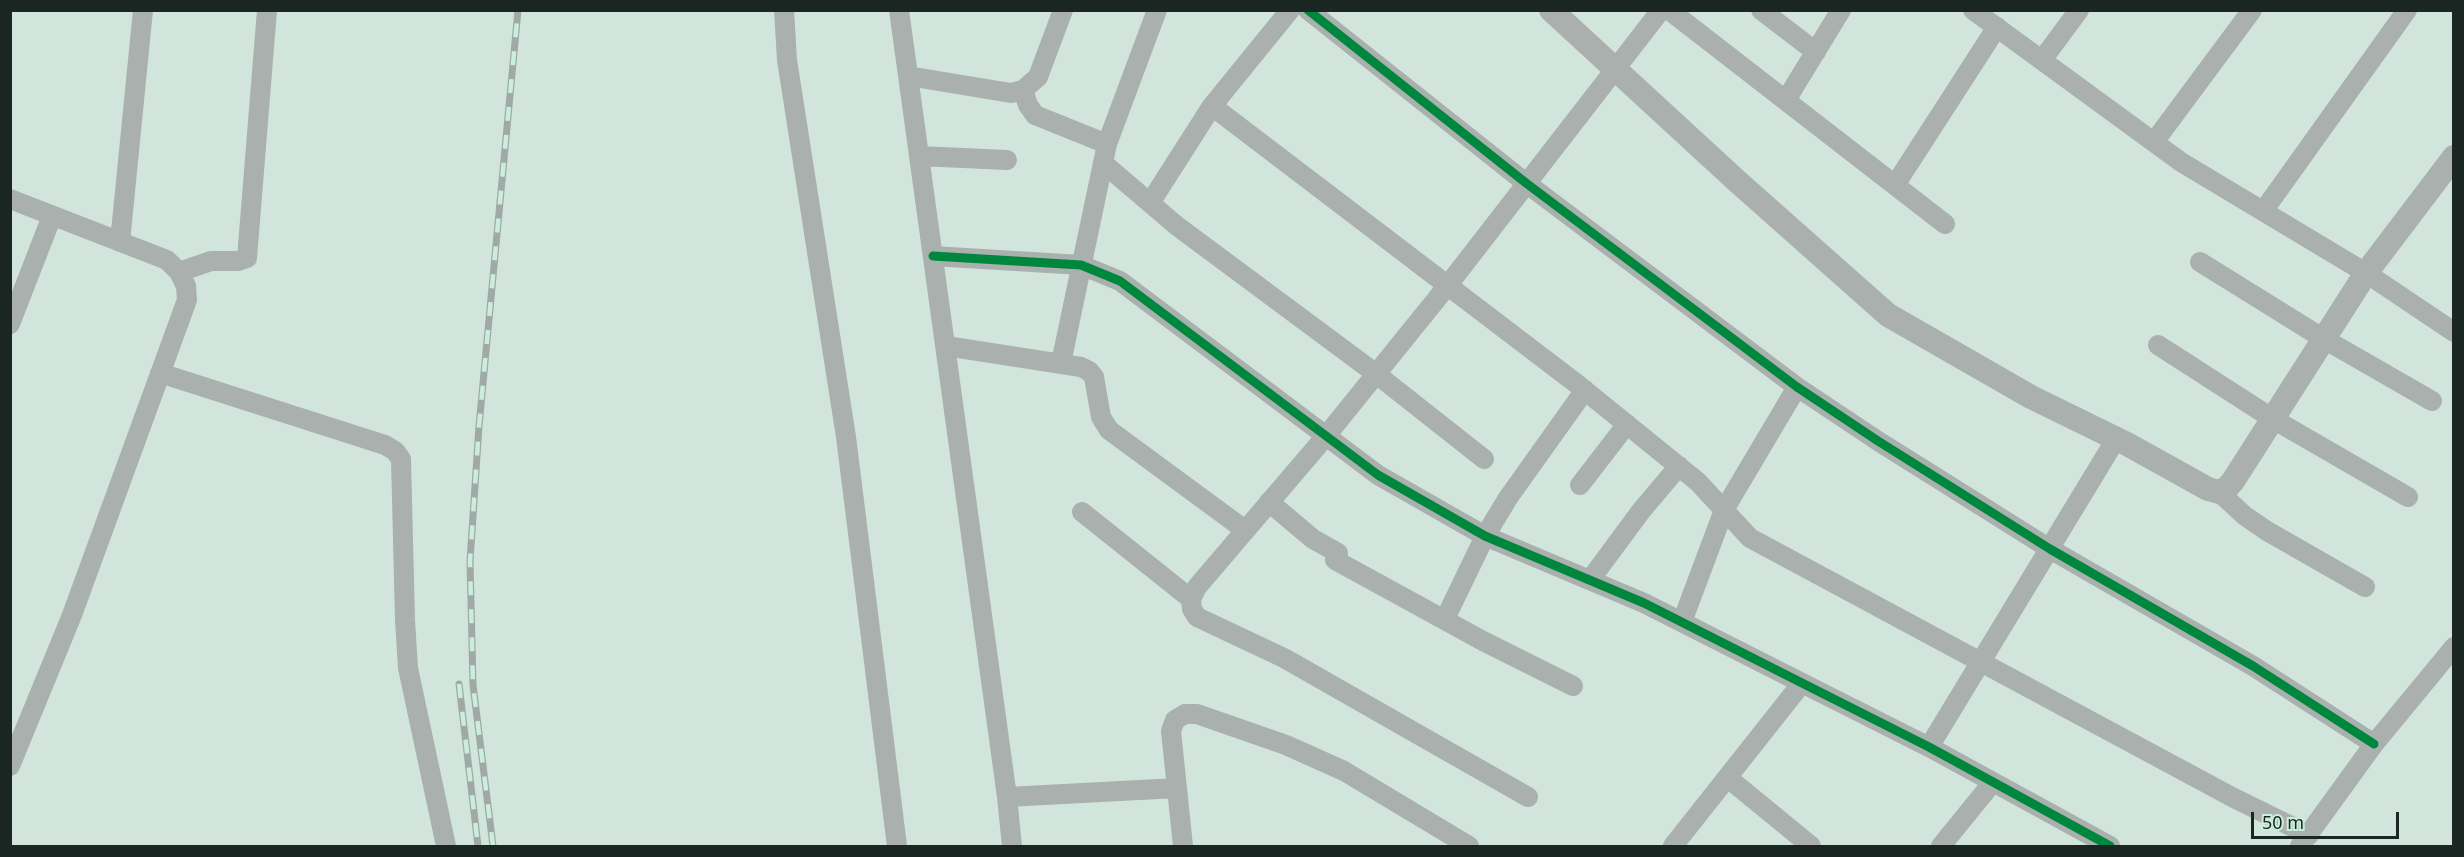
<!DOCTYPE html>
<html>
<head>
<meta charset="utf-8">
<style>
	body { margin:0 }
	#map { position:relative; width:2464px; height:857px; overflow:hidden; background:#d2e5dd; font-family:"Noto Sans",sans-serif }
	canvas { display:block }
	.frame { position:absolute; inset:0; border:12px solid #192621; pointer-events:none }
	.scale { position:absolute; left:2251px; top:812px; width:148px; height:27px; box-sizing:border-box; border:3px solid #192621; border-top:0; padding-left:8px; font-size:18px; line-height:21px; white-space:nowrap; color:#192621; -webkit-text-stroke:4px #caedde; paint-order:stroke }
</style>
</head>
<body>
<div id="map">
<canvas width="2464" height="857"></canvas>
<div class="frame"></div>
<div class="scale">50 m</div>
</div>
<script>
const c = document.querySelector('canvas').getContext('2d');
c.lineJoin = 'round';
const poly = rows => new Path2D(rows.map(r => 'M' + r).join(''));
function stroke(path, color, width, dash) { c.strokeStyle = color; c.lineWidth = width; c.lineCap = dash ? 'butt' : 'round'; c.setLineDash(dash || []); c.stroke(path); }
stroke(poly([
	[784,10,787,60,846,437,897,846],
	[899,10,1007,797,1012,846],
	[1308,10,1526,183,1797,387,1878,441,2050,549,2253,666,2374,744],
	[1669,10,1945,224],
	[1761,10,1816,52],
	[1973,10,2181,162,2366,273,2454,332],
	[2042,60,2079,10],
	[908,76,1011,93,1023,90,1038,77,1063,10],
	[1023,90,1028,105,1035,115,1107,144],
	[1786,100,1841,10],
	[1212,106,1577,384,1698,482,1750,538,2232,797,2309,835],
	[2154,142,2252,10],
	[919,156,1007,160],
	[1103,163,1177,226,1375,373,1484,459],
	[1895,185,1997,27],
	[10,199,167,260,179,272,186,286,187,300,72,615,10,766],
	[1150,203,1212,106,1290,10],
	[2264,210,2407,10],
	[120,242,143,10],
	[933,256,1081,265,1120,281,1378,475,1485,536,1644,603,1802,683,1929,747,2110,846],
	[2200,262,2324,339,2432,401],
	[179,272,211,261,238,261,247,258,267,10],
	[10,324,52,216],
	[2158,345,2273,419,2408,497],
	[946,346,1081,367,1089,371,1094,377,1101,417,1109,430,1245,530],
	[1061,363,1107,144,1157,10],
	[160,373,385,445,395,451,401,459,405,620,408,668,446,846],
	[1580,485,1627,424],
	[2219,492,2245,516,2267,531,2365,587],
	[1269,502,1313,539,1338,553],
	[1082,512,1191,599],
	[1335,560,1483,641,1573,686],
	[1590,580,1641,511,1679,466],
	[1445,619,1485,536,1508,498,1585,390],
	[1682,622,1724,510,1797,387],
	[1929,747,2116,439],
	[1728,778,1811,846],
	[1007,797,1177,788],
	[1528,797,1284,658,1197,617,1192,609,1191,599,1197,587,1326,436,1448,285,1661,10],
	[1183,846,1171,731,1175,720,1185,714,1197,714,1286,745,1344,771,1469,846],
	[1673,846,1802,683],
	[1941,846,1993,782],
	[2300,846,2374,744,2454,647]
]), '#aab0ad', 20);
stroke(poly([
	[1551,10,1738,182,1888,315,2031,397,2127,444,2208,489,2219,492,2227,488,2233,481,2366,273,2454,157]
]), '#aab0ad', 24);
const rail = poly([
	[459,684,478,846],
	[493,846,473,685,470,561,479,426,518,10]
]);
stroke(rail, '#9faaa6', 7);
stroke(rail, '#caedde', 4.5, [14]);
stroke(poly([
	[1308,10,1526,183,1797,387,1878,441,2050,549,2253,666,2374,744],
	[933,256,1081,265,1120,281,1378,475,1485,536,1644,603,1802,683,1929,747,2110,846]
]), '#00873e', 9);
</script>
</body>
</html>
